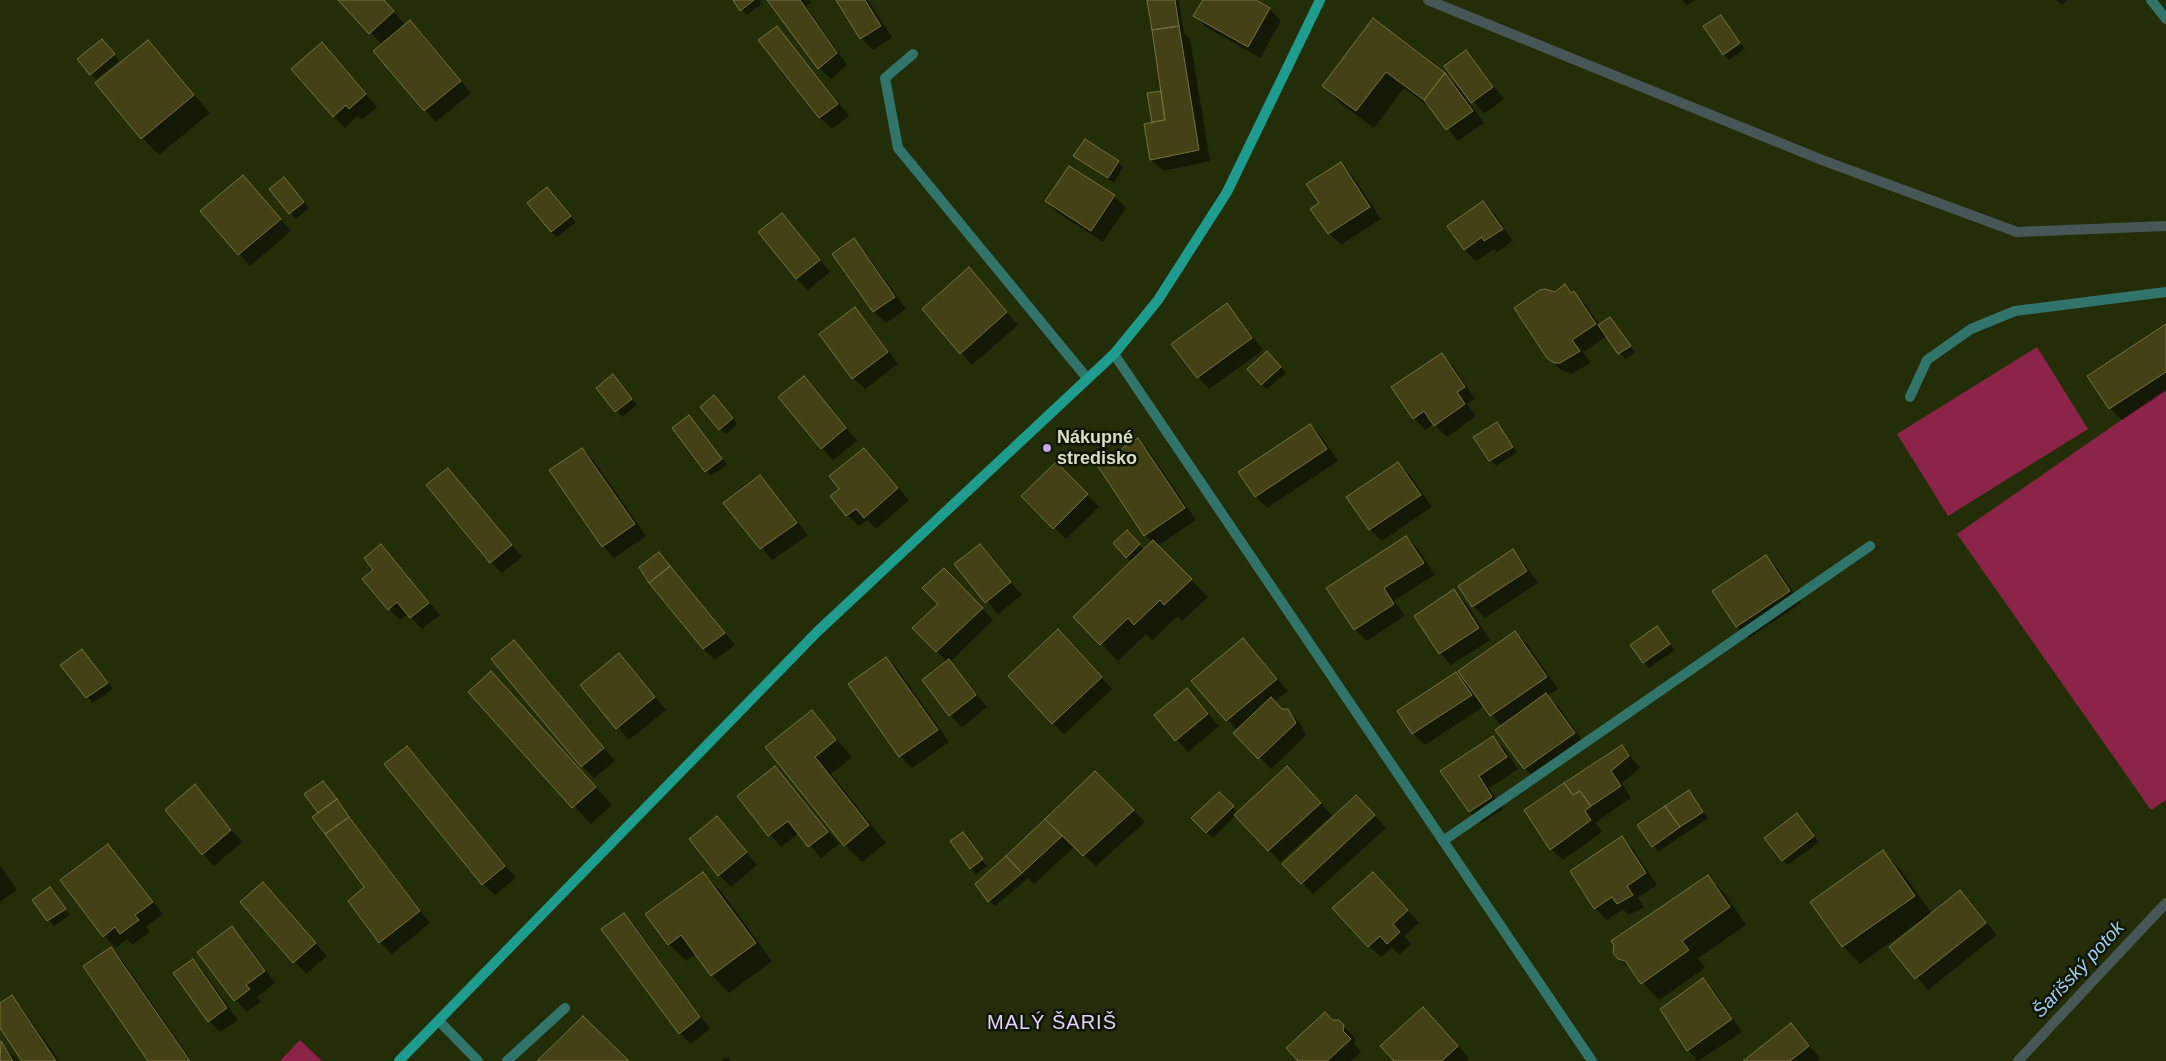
<!DOCTYPE html>
<html>
<head>
<meta charset="utf-8">
<style>
	body { margin:0 }
	canvas { display:block; background:#232e08 }
</style>
</head>
<body>
<canvas width="2166" height="1061"></canvas>
<script>
const c = document.querySelector('canvas').getContext('2d');
c.lineJoin = 'round';
function paint(path, color) { c.fillStyle = color; c.fill(path, 'evenodd'); }
const poly = rows => new Path2D(rows.map(r => 'M' + r).join(''));
function stroke(path, color, width, dash) { c.strokeStyle = color; c.lineWidth = width; c.lineCap = dash ? 'butt' : 'round'; c.setLineDash(dash || []); c.stroke(path); }
function write(font, color, halo, rows, align = 'center') {
  c.font = font + ' Helvetica,sans-serif'; c.lineWidth = 5; c.setLineDash([]); c.textBaseline = 'middle'; c.strokeStyle = halo; c.fillStyle = color; for (const [text, x, y, turn = 0] of rows) {
    c.save(); c.translate(x, y); c.rotate((+turn || 0) * Math.PI / 180); c.textAlign = isNaN(turn) ? turn : align; if (halo) c.strokeText(text, 0, 0); c.fillText(text, 0, 0); c.restore();
  }
}
paint(poly([
	[2037,347,2088,429,1948,516,1897,434],
	[2166,389,2166,800,2151,810,1957,534],
	[300,1040,322,1061,280,1061]
]), '#8c2348');
paint(poly([
	[340,0,383,0,406,25,410,22,422,33,471,93,436,122,425,110,382,45],
	[734,0,759,0,762,4,747,15],
	[769,0,809,0,811,3,806,6,847,65,831,79,819,68],
	[838,0,868,0,892,38,873,50,861,38],
	[1148,0,1179,0,1184,33,1190,39,1210,161,1163,171,1151,159,1154,123,1148,94,1162,92],
	[1204,0,1253,0,1270,9,1281,21,1260,58,1206,27,1195,16],
	[1682,0,1695,0,1687,5],
	[2056,0,2067,0,2062,5],
	[1721,17,1745,49,1729,60,1724,54],
	[1373,20,1444,74,1462,91,1484,123,1458,141,1432,109,1404,88,1374,128,1340,103,1323,85],
	[777,28,849,116,832,129,820,118,760,40],
	[148,41,210,113,159,155,142,138],
	[322,43,377,107,362,120,358,116,345,128,333,116],
	[108,46,119,61,96,79,91,74],
	[1466,52,1504,99,1484,114,1445,67],
	[1075,156,1118,162,1123,167,1114,183],
	[1340,163,1352,175,1381,219,1341,245,1329,233,1321,204],
	[1069,168,1114,196,1126,208,1103,242,1058,213,1046,201],
	[290,184,309,208,296,219,271,189],
	[254,188,291,231,250,266,202,211],
	[553,195,576,222,557,237,551,232],
	[1483,203,1495,214,1513,241,1497,252,1494,249,1476,261,1465,250,1449,227],
	[782,214,830,272,808,290,796,278],
	[853,240,865,252,906,309,886,323,874,312,833,254],
	[969,269,1018,325,972,365,923,309],
	[1565,286,1585,304,1600,325,1610,318,1635,352,1625,359,1607,336,1583,352,1590,363,1572,374,1561,370,1548,358,1555,293],
	[1227,305,1263,350,1209,389,1198,377],
	[854,309,866,321,898,364,865,389,853,378],
	[2166,325,2166,391,2122,420,2110,408,2089,377],
	[1442,354,1453,366,1475,399,1467,404,1476,416,1447,437,1434,424,1425,430,1414,418],
	[1273,358,1286,373,1267,389,1262,384],
	[804,378,857,441,833,460,822,448],
	[618,381,637,405,622,417,598,388],
	[719,402,737,424,726,434,720,429],
	[689,416,727,465,711,476,706,471],
	[1497,423,1517,452,1496,466,1475,438],
	[1310,425,1322,437,1338,461,1267,508,1256,496],
	[1138,439,1149,451,1196,520,1158,546,1208,597,1182,621,1178,616,1152,641,1146,634,1118,661,1075,617,1132,562,1126,557,1132,537,1144,550,1152,542,1145,535],
	[582,449,594,461,646,536,614,558,603,546],
	[864,449,909,500,876,529,868,520,859,526,847,515,840,489],
	[1398,463,1410,475,1432,507,1382,541,1370,530,1348,497],
	[1056,464,1099,507,1066,539,1022,496],
	[448,470,522,557,502,573,491,562],
	[760,477,808,535,772,560,725,504],
	[1406,537,1418,549,1435,575,1394,600,1405,616,1367,641,1355,629],
	[381,546,440,615,422,629,408,614,400,620,389,609,375,570],
	[980,546,1022,595,998,614,956,564],
	[1512,551,1524,563,1538,583,1485,618,1473,606],
	[1766,557,1777,568,1801,603,1749,638,1737,626,1714,591],
	[944,569,993,620,950,662,987,707,962,727,950,715,947,662,914,628,940,604],
	[681,580,735,645,715,660,703,648],
	[1454,591,1466,603,1490,640,1451,665,1440,653],
	[1656,627,1675,650,1649,668,1631,645],
	[1515,633,1527,644,1558,689,1547,696,1558,706,1586,745,1536,780,1525,768,1502,726,1484,706,1425,745,1413,733,1456,674,1470,687],
	[514,642,615,761,594,778,582,766],
	[1069,643,1112,689,1064,734,1053,723],
	[82,650,113,689,93,703,62,665],
	[1254,651,1288,691,1274,702,1283,711,1288,711,1300,723,1306,735,1271,769,1235,733,1237,731,1193,681],
	[619,655,666,710,629,740,581,685],
	[886,658,898,670,949,742,912,768,900,756],
	[491,672,612,805,591,824,469,692],
	[1187,689,1219,726,1188,752,1155,716],
	[812,712,852,757,831,774,886,843,862,862,845,845,767,747],
	[1493,737,1505,749,1518,769,1489,788,1503,809,1481,823,1470,812,1442,772],
	[407,747,516,878,495,895,483,884],
	[1622,747,1640,768,1622,783,1631,798,1595,823,1602,832,1563,860,1551,849],
	[775,767,839,844,821,858,799,833,781,847,739,796],
	[1095,773,1145,822,1096,866,1074,847,1034,884,1028,878,995,906,989,901,1006,857],
	[1299,779,1332,815,1280,862,1236,815,1213,838,1193,818,1219,793,1238,813],
	[323,782,430,923,392,954,380,942,350,901,366,887,320,813],
	[195,786,242,842,214,866,203,854],
	[1689,792,1708,818,1658,852,1639,825],
	[1368,809,1386,828,1313,894,1284,864],
	[717,818,757,865,731,887,719,875],
	[1803,821,1819,842,1788,865,1783,860],
	[963,834,987,866,976,874,970,868],
	[1622,838,1633,849,1657,885,1638,898,1644,907,1629,915,1623,909,1607,920,1595,908],
	[108,845,163,914,146,927,150,932,132,945,127,939,116,948,104,936],
	[1883,852,1900,869,1932,914,1960,892,1997,935,1928,990,1891,947,1920,924,1919,922,1860,964,1843,946],
	[0,866,17,890,0,902],
	[702,873,720,890,772,961,729,993,712,975,696,954,686,961,669,944],
	[1373,873,1419,923,1404,936,1411,944,1399,955,1392,947,1381,957,1369,946],
	[1708,876,1725,894,1746,925,1698,958,1705,968,1659,1000,1619,958],
	[50,889,70,915,54,926,34,900],
	[274,895,327,956,306,974,241,902],
	[624,915,635,926,710,1029,691,1044,680,1033],
	[232,927,243,939,275,983,257,997,261,1002,247,1012,235,1000],
	[111,949,122,960,192,1061,150,1061],
	[193,960,204,972,238,1020,220,1032,209,1021],
	[1703,980,1715,992,1742,1032,1698,1061,1688,1050,1662,1009],
	[12,997,23,1009,59,1061,24,1061,0,1026,0,1005],
	[1435,1020,1469,1058,1466,1061,1396,1061],
	[1332,1021,1338,1021,1355,1038,1354,1044,1361,1052,1351,1061,1299,1061],
	[1791,1024,1820,1058,1817,1061,1745,1061],
	[0,1043,1,1043,18,1061,0,1061],
	[727,1057,731,1061,721,1061]
]), '#0007');
stroke(poly([
	[1428,0,1822,160,2017,232,2166,226],
	[2018,1061,2166,903]
]), '#495657', 10);
const building = poly([
	[338,0,384,0,394,11,369,34,338,0],
	[733,0,754,0,740,11,733,0],
	[767,0,800,0,837,53,818,69,767,0],
	[836,0,865,0,881,26,860,39,836,0],
	[1147,0,1175,0,1179,26,1152,30,1147,0],
	[1203,0,1256,0,1270,8,1248,47,1193,16,1203,0],
	[1721,15,1740,43,1723,55,1703,26,1721,15],
	[1373,18,1445,73,1424,100,1386,72,1356,111,1322,86,1373,18],
	[410,20,461,81,424,111,373,51,410,20],
	[777,26,838,104,819,118,758,40,777,26],
	[1179,26,1199,150,1150,160,1144,124,1165,120,1152,30,1179,26],
	[102,39,115,54,90,75,77,59,102,39],
	[148,40,194,95,141,139,95,83,148,40],
	[322,42,366,94,349,109,346,105,333,117,291,69,322,42],
	[1466,50,1493,87,1471,103,1444,66,1466,50],
	[1445,73,1473,111,1446,130,1424,100,1445,73],
	[1161,91,1165,120,1152,122,1147,93,1161,91],
	[1085,139,1119,161,1108,178,1073,156,1085,139],
	[1341,162,1370,207,1328,234,1310,209,1319,203,1306,184,1341,162],
	[1069,166,1115,195,1091,231,1045,201,1069,166],
	[243,175,281,219,238,255,200,211,243,175],
	[284,177,304,202,289,214,269,189,284,177],
	[547,187,571,216,551,232,527,203,547,187],
	[1483,201,1503,229,1484,241,1482,237,1464,250,1447,226,1483,201],
	[782,213,820,260,796,279,758,232,782,213],
	[854,238,895,297,873,312,832,254,854,238],
	[969,267,1007,312,960,354,922,309,969,267],
	[1565,284,1571,293,1574,291,1596,324,1572,340,1580,351,1560,363,1554,363,1547,358,1514,308,1540,290,1545,289,1555,292,1565,284],
	[1227,303,1252,338,1197,378,1171,344,1227,303],
	[855,307,888,352,852,379,819,334,855,307],
	[1610,317,1631,346,1618,354,1598,325,1610,317],
	[2166,324,2166,372,2109,409,2087,376,2166,324],
	[1267,351,1281,367,1261,385,1247,369,1267,351],
	[1442,353,1465,387,1457,392,1465,404,1434,426,1424,411,1413,419,1391,387,1442,353],
	[613,374,632,399,615,412,596,388,613,374],
	[804,376,846,428,821,449,778,397,804,376],
	[714,395,733,418,719,430,700,407,714,395],
	[689,415,722,459,705,472,672,428,689,415],
	[1497,422,1513,447,1489,461,1473,437,1497,422],
	[1310,424,1327,449,1255,497,1238,472,1310,424],
	[1138,438,1185,508,1144,536,1097,465,1138,438],
	[582,448,635,524,602,547,549,470,582,448],
	[864,448,898,488,864,518,856,509,846,516,830,496,839,489,829,476,864,448],
	[1056,462,1088,494,1053,529,1021,496,1056,462],
	[1398,462,1421,495,1369,530,1346,497,1398,462],
	[448,468,512,545,490,563,426,485,448,468],
	[760,475,797,523,760,549,723,503,760,475],
	[1127,530,1140,544,1126,558,1113,543,1127,530],
	[1406,536,1424,563,1384,588,1394,604,1354,630,1326,588,1406,536],
	[1153,540,1192,579,1164,605,1160,600,1134,625,1128,618,1100,645,1073,617,1153,540],
	[381,544,429,603,410,618,397,602,388,610,362,579,373,570,364,558,381,544],
	[980,544,1011,582,985,603,954,564,980,544],
	[1513,549,1527,571,1472,607,1458,586,1513,549],
	[659,552,670,566,649,583,639,567,659,552],
	[1766,555,1790,591,1736,627,1712,591,1766,555],
	[670,566,725,633,703,649,649,583,670,566],
	[944,568,983,608,936,652,912,628,938,604,922,588,944,568],
	[1454,589,1479,628,1439,654,1414,616,1454,589],
	[1657,626,1670,644,1643,663,1630,645,1657,626],
	[1058,629,1102,677,1052,724,1008,676,1058,629],
	[1515,631,1547,677,1490,716,1458,671,1515,631],
	[1243,638,1277,679,1226,721,1191,681,1243,638],
	[514,640,604,748,581,767,491,659,514,640],
	[82,649,108,683,86,698,60,665,82,649],
	[619,653,655,697,616,729,580,685,619,653],
	[886,657,938,730,899,757,848,684,886,657],
	[949,659,976,695,949,716,922,680,949,659],
	[491,671,596,787,572,808,468,692,491,671],
	[1456,672,1472,695,1412,734,1397,711,1456,672],
	[1187,688,1208,714,1175,741,1154,715,1187,688],
	[1546,693,1575,733,1524,769,1495,730,1546,693],
	[1271,697,1282,709,1288,709,1296,723,1258,759,1233,733,1271,697],
	[812,710,836,740,815,757,869,825,844,846,765,747,812,710],
	[1493,736,1507,757,1479,776,1492,797,1469,812,1440,771,1493,736],
	[1622,745,1629,756,1611,771,1621,786,1591,806,1580,791,1573,795,1564,783,1622,745],
	[407,746,505,866,482,885,384,764,407,746],
	[775,766,828,832,808,847,788,821,768,836,737,796,775,766],
	[1287,766,1321,803,1268,851,1234,815,1287,766],
	[1095,771,1134,810,1083,856,1045,819,1095,771],
	[323,781,337,799,318,813,304,794,323,781],
	[1564,783,1573,795,1580,791,1591,806,1585,811,1591,820,1550,850,1524,810,1564,783],
	[195,784,231,830,202,855,165,810,195,784],
	[1689,790,1703,812,1680,827,1665,806,1689,790],
	[1219,792,1234,806,1206,833,1191,818,1219,792],
	[1356,795,1375,815,1301,884,1282,864,1356,795],
	[337,799,349,817,325,834,312,817,337,799],
	[1665,806,1680,827,1652,847,1637,825,1665,806],
	[1797,813,1814,836,1782,861,1764,838,1797,813],
	[717,816,747,852,718,876,689,839,717,816],
	[349,817,420,911,379,943,348,901,364,887,325,834,349,817],
	[1045,819,1062,836,1022,873,1006,856,1045,819],
	[963,832,983,859,970,869,950,841,963,832],
	[1622,836,1646,873,1627,886,1633,895,1617,904,1612,897,1594,909,1570,871,1622,836],
	[108,844,153,902,135,915,139,920,120,934,115,927,103,937,60,880,108,844],
	[1883,850,1915,896,1842,947,1810,902,1883,850],
	[1006,856,1022,873,988,902,975,884,1006,856],
	[703,872,756,943,711,976,681,935,668,945,645,914,703,872],
	[1373,872,1408,910,1393,924,1400,932,1387,944,1380,936,1368,947,1332,908,1373,872],
	[1708,875,1730,907,1682,941,1689,950,1641,984,1625,961,1618,959,1613,953,1614,945,1611,941,1708,875],
	[263,882,316,943,293,963,240,902,263,882],
	[50,887,66,909,47,921,32,900,50,887],
	[1960,890,1986,923,1915,979,1889,947,1960,890],
	[624,913,700,1017,679,1034,601,929,624,913],
	[232,926,265,971,246,985,250,989,234,1001,197,952,232,926],
	[111,947,190,1061,148,1061,83,966,111,947],
	[193,959,227,1008,208,1022,173,973,193,959],
	[1703,978,1732,1019,1687,1051,1660,1009,1703,978],
	[12,995,56,1061,22,1061,0,1028,0,1003,12,995],
	[1423,1007,1458,1046,1442,1061,1394,1061,1380,1046,1423,1007],
	[1325,1012,1332,1020,1339,1020,1344,1025,1343,1031,1351,1039,1327,1061,1298,1061,1286,1048,1325,1012],
	[583,1016,629,1061,537,1061,583,1016],
	[1791,1023,1809,1046,1790,1061,1743,1061,1791,1023],
	[1,1041,13,1061,0,1061,1,1041]
]);
paint(building, '#454116');
stroke(building, '#76723b', 1);
stroke(poly([
	[2151,0,2166,19],
	[1910,397,1927,360,1971,329,2015,311,2166,292],
	[1443,841,1870,546],
	[439,1021,478,1061],
	[507,1061,565,1008]
]), '#30746b', 10);
stroke(poly([
	[913,54,885,78,898,148,1087,378],
	[1114,354,1592,1061]
]), '#30746b', 10);
stroke(poly([
	[399,1061,817,632,1114,354,1158,300,1227,192,1320,0]
]), '#1d9d90', 10);
for (const [x, y, r, color] of [
	[1047,448,5,"#c7a6f0"]
]) { const dot = new Path2D(); dot.arc(x, y, r, 0, 2 * Math.PI); c.fillStyle = color; c.fill(dot); stroke(dot, '#0e1502', 2); }
write('bold 18px', '#d5dfc4', '#0e1502', [
	["Nákupné",1057,438],
	["stredisko",1057,459]
], 'left');
write('italic 19px', '#9fcdf5', '#0e1502', [
	["Šarišský potok",2079,970,-47]
]);
c.letterSpacing = '1px';
write('20px', '#e4d2fc', '#0e1502', [
	["MALÝ ŠARIŠ",1052,1023]
]);
c.letterSpacing = '0px';
</script>
</body>
</html>
